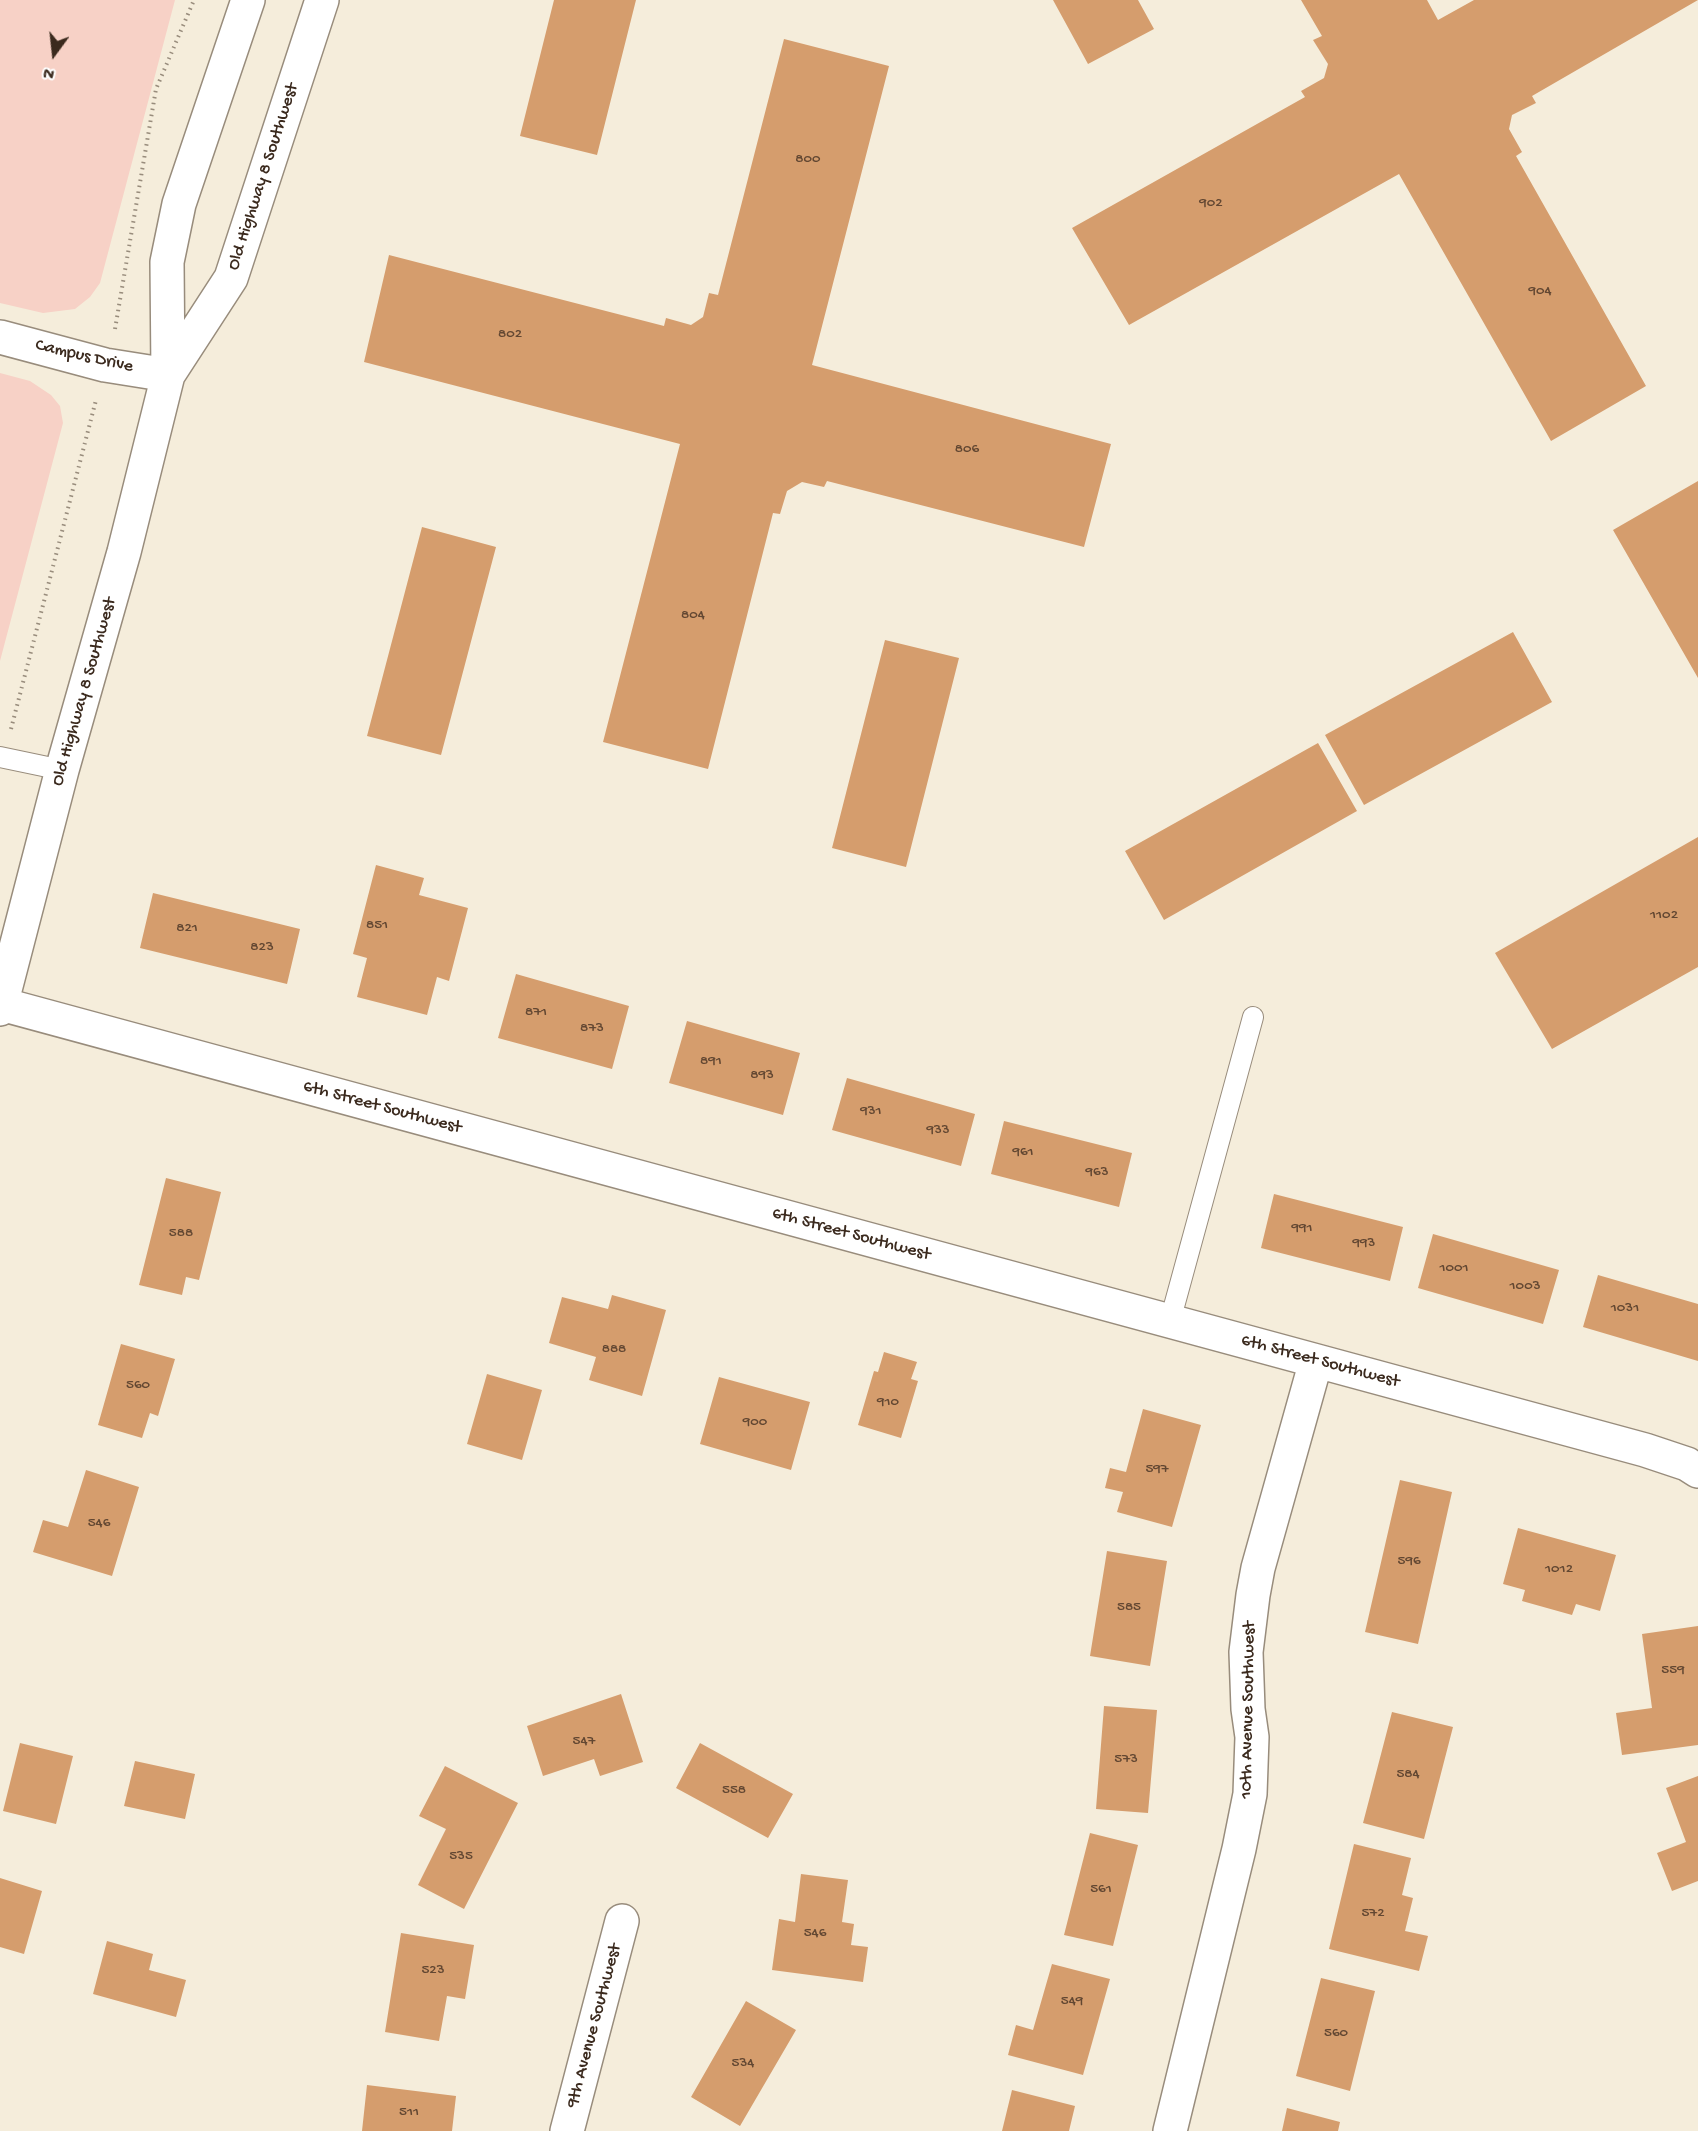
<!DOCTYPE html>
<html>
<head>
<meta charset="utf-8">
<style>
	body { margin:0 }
	#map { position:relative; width:1698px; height:2131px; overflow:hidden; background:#f5eddb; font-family:"Gochi Hand",sans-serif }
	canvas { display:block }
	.north { position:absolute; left:24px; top:24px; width:60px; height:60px; -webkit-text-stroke:4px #fff; paint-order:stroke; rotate:195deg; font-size:16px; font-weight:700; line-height:24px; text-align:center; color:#3b2a1e }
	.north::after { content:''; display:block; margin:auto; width:21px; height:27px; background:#3b2a1e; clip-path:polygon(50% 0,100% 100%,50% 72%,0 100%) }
</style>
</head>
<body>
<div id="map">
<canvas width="1698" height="2131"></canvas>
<div class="north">N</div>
</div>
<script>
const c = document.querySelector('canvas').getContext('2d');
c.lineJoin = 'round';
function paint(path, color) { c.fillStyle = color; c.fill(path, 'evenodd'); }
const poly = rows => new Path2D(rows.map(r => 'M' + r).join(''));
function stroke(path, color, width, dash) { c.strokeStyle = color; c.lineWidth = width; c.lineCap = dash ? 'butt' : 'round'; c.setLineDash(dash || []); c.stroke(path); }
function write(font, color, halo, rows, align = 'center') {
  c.font = font + ' "Gochi Hand",sans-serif'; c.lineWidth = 5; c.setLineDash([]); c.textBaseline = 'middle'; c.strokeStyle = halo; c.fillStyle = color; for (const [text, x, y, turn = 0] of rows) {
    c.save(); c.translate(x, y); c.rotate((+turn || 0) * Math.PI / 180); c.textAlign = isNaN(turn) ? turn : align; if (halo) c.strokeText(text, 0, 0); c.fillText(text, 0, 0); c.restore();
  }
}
paint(poly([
	[0,0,175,0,100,283,90,297,75,309,43,313,0,303],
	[0,373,30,381,51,395,60,406,63,423,0,661]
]), '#f7d1c6');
paint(poly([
	[554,0,636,0,597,155,520,136],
	[1053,0,1138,0,1154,29,1088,64],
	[1301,0,1427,0,1438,20,1474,0,1698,0,1532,96,1536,103,1512,115,1509,129,1522,152,1516,156,1646,386,1551,441,1399,174,1129,325,1072,228,1305,97,1301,91,1324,78,1328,64,1313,40,1322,36],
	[784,39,889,66,812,365,1111,444,1084,547,827,481,824,487,802,482,787,491,780,514,773,513,708,769,603,742,680,444,364,362,389,255,664,326,666,318,691,325,703,317,709,293,718,295],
	[1698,481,1698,678,1613,530],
	[422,527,496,547,441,755,367,736],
	[1513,632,1552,702,1364,805,1325,735],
	[885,640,959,658,906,867,832,848],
	[1318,743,1357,811,1164,920,1125,851],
	[1698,837,1698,967,1552,1049,1495,953],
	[376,865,424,878,419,895,468,908,449,981,437,977,427,1015,357,997,367,958,353,954],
	[153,893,300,929,287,984,140,948],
	[516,974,629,1006,612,1069,498,1038],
	[687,1021,800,1053,783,1115,669,1083],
	[847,1078,975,1114,961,1166,832,1130],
	[1004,1121,1132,1153,1119,1207,991,1174],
	[166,1178,221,1192,199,1280,186,1277,182,1295,139,1285],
	[1274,1194,1403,1227,1390,1281,1261,1248],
	[1433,1234,1559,1270,1543,1324,1418,1288],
	[1598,1275,1698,1304,1698,1361,1583,1327],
	[612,1295,666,1310,642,1396,589,1380,596,1357,549,1343,562,1297,608,1309],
	[121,1344,175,1359,158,1416,150,1413,142,1438,98,1425],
	[884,1352,917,1362,911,1379,918,1381,901,1438,858,1425,874,1371,878,1372],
	[487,1374,542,1390,522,1460,467,1444],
	[719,1377,810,1402,791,1470,700,1444],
	[1143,1409,1201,1425,1172,1527,1117,1512,1123,1492,1105,1488,1110,1468,1126,1472],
	[86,1470,139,1487,112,1576,33,1552,43,1520,68,1527],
	[1400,1480,1452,1492,1418,1644,1365,1632],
	[1518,1528,1616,1555,1600,1611,1576,1604,1572,1615,1522,1601,1525,1590,1503,1584],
	[1107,1551,1167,1561,1150,1666,1090,1656],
	[1698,1626,1698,1745,1622,1755,1616,1713,1652,1708,1642,1634],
	[621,1694,643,1762,600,1776,594,1759,543,1776,527,1726],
	[1104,1706,1157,1710,1148,1813,1096,1809],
	[1392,1712,1453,1727,1424,1839,1363,1823],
	[20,1743,73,1756,56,1824,3,1811],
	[700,1743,793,1794,768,1838,676,1788],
	[135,1761,195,1774,185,1819,124,1806],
	[445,1766,518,1803,464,1909,418,1885,446,1829,419,1816],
	[1698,1776,1698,1881,1672,1891,1657,1853,1686,1842,1666,1788],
	[1090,1833,1138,1845,1113,1946,1064,1935],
	[1354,1844,1411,1858,1402,1895,1413,1898,1405,1931,1428,1936,1419,1971,1329,1949],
	[801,1874,848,1880,842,1922,854,1924,851,1945,868,1947,863,1982,772,1970,779,1919,795,1922],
	[0,1878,42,1891,24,1954,0,1947],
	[401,1933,474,1945,465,1999,447,1996,439,2041,385,2032],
	[107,1941,153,1954,149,1970,186,1980,176,2017,93,1994],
	[1052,1964,1110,1979,1083,2075,1008,2055,1016,2025,1033,2030],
	[1321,1978,1375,1991,1350,2091,1296,2076],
	[746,2001,796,2030,740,2126,691,2097],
	[367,2085,456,2096,452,2131,362,2131],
	[1012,2090,1075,2106,1069,2131,1002,2131],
	[1287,2108,1340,2122,1338,2131,1282,2131]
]), '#d59d6d');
const lane = poly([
	[0,757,62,770],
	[1170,1321,1253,1017]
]);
const street = poly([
	[1,1004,1645,1450,1687,1464,1698,1471],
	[567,2131,622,1921],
	[1170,2131,1239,1849,1250,1794,1252,1737,1248,1709,1246,1652,1253,1595,1258,1568,1316,1361]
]);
const secondary = poly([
	[0,337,105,365,168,375],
	[168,375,231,278,322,0],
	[0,1009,62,770,124,552,168,375,167,262,179,204,248,0]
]);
stroke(lane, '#988c7c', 22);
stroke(street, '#988c7c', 36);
stroke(secondary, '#988c7c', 36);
stroke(poly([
	[115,329,156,89,194,0],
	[11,729,96,400]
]), '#988c7c', 4, [1.5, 4.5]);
stroke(lane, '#fff', 20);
stroke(street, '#fff', 33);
stroke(secondary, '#fff', 33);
write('15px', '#624732', null, [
	["800",808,160],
	["902",1211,204],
	["904",1540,292],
	["802",510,335],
	["806",967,450],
	["804",693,616],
	["1102",1664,916],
	["851",377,926],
	["821",187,929],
	["823",262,948],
	["871",536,1013],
	["873",592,1029],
	["891",711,1062],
	["893",762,1076],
	["931",871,1112],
	["933",938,1131],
	["961",1023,1153],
	["963",1097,1173],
	["991",1302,1229],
	["588",181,1234],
	["993",1364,1244],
	["1001",1454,1269],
	["1003",1525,1287],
	["1031",1625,1309],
	["888",614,1350],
	["560",138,1386],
	["910",888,1403],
	["900",755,1423],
	["597",1157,1470],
	["546",99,1524],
	["596",1409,1562],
	["1012",1559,1570],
	["585",1129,1608],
	["559",1673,1671],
	["547",584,1742],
	["573",1126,1760],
	["584",1408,1775],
	["558",734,1791],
	["535",461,1857],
	["561",1101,1890],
	["572",1373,1914],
	["546",815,1934],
	["523",433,1971],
	["549",1072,2002],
	["560",1336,2034],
	["534",743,2064],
	["511",409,2113]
]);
write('18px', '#3b2a1e', '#fff', [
	["Old Highway 8 Southwest",264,177,-72],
	["Campus Drive",84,357,13],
	["Old Highway 8 Southwest",85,692,-74],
	["6th Street Southwest",382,1108,15],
	["6th Street Southwest",851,1235,15],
	["6th Street Southwest",1320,1362,15],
	["10th Avenue Southwest",1249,1710,-89],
	["9th Avenue Southwest",595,2026,-75]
]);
</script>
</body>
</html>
